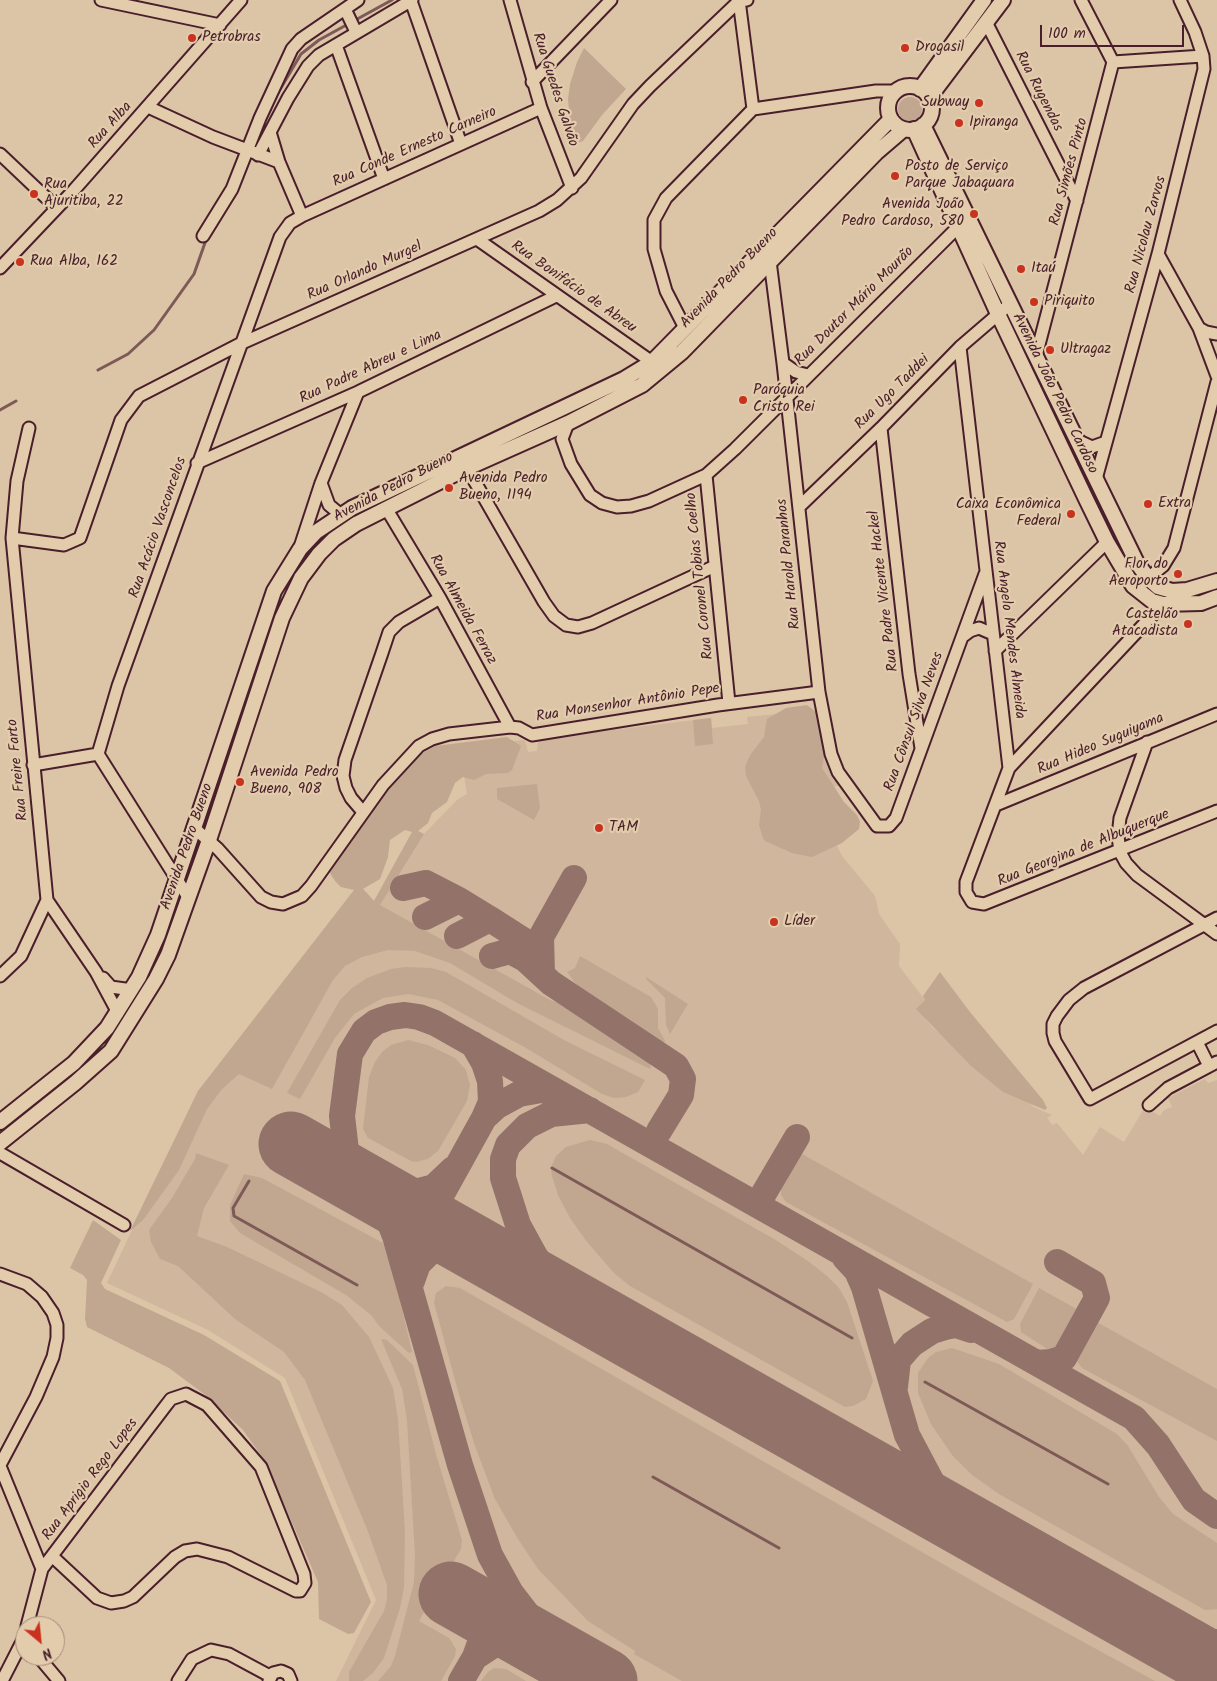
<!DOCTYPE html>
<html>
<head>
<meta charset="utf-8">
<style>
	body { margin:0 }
	#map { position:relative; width:1217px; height:1681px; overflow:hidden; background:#dcc5a7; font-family:Kalam,sans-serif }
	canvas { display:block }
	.north { position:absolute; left:15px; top:1616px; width:50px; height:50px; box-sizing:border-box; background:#e2ccac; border:1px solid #a58778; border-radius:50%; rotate:152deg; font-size:14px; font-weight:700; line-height:20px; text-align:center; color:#4a1f2b }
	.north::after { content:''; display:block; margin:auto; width:18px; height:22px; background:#c8321e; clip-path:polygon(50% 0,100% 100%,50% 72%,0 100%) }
	.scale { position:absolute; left:1040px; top:25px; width:144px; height:22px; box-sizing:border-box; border:2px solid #4a1f2b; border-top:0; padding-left:6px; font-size:15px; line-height:18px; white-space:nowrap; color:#4a1f2b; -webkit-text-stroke:4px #e2ccac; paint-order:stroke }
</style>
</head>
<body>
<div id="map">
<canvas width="1217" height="1681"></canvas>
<div class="north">N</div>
<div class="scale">100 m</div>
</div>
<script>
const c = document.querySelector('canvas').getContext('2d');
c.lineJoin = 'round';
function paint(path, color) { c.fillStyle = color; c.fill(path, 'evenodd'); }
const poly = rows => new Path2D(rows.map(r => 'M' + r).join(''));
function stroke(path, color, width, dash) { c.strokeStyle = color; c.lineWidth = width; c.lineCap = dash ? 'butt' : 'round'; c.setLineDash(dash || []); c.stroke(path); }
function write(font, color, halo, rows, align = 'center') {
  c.font = font + ' Kalam,sans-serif'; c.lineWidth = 4.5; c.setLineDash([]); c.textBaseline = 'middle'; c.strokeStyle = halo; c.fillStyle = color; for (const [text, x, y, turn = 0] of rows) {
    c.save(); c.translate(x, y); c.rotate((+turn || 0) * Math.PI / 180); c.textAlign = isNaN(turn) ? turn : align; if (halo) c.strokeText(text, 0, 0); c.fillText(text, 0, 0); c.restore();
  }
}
paint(poly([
	[809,711,840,786,835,786,823,817,842,856,875,896,879,914,900,944,899,966,925,1000,917,1009,933,1028,1034,1107,1052,1115,1047,1118,1052,1125,1057,1123,1083,1155,1100,1127,1124,1142,1145,1107,1160,1116,1164,1110,1172,1107,1168,1098,1205,1079,1208,1083,1217,1080,1217,1681,336,1681,376,1600,285,1378,208,1330,107,1283,198,1091,359,884,374,901,414,829,424,834,458,799,467,794,459,746,525,740,528,752,537,751,538,741,547,738,711,718,712,728,748,724,747,717]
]), '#cfb69c');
paint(poly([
	[584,48,626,89,602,115,583,141,577,143,571,131,568,99,570,84,577,62],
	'898 109a12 12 0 1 1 24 0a12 12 0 1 1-24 0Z',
	[807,705,820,715,834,740,833,747,825,751,822,768,844,802,857,815,860,822,859,829,842,843,812,857,792,853,765,841,763,838,759,825,761,810,759,801,746,776,745,767,750,755,764,737,767,719,786,708],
	[711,718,713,744,695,746,693,720],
	[507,737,521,746,512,770,508,773,486,774,474,780,463,777,455,783,447,802,432,813,428,823,418,831,424,834,380,905,550,1000,581,1011,624,1040,651,1065,650,1069,517,1003,450,963,415,951,388,950,362,957,345,966,333,980,272,1089,239,1074,222,1089,207,1109,179,1170,143,1220,130,1231,198,1091,354,890,341,887,335,881,330,873,332,865,386,786,421,754,435,746],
	[405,830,412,832,374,901,363,889,380,879,388,857,390,840],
	[537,784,540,808,534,820,497,799,497,788],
	[580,956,651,997,658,1009,658,1028,665,1041,663,1045,591,998,576,984,567,972,575,968],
	[405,967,431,968,446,972,564,1040,645,1080,638,1092,626,1097,614,1098,602,1094,526,1048,438,1000,408,994,383,998,354,1014,335,1038,300,1099,287,1093,340,1000,352,988,367,978,391,969],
	[940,972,970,1012,1043,1100,1047,1108,1045,1110,1003,1092,971,1066,916,1009,925,1000,923,996],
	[646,977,688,1004,670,1034,666,1025,665,998,646,979],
	[408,1040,428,1045,455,1058,466,1070,470,1085,467,1101,438,1151,428,1159,416,1162,411,1161,368,1138,363,1129,369,1077,375,1062,382,1052,391,1045],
	[590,1140,607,1144,774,1239,808,1261,827,1276,839,1288,847,1302,873,1381,866,1399,853,1406,845,1407,630,1286,615,1274,587,1242,570,1218,558,1195,552,1176,551,1168,556,1156,566,1147],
	[797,1151,1033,1284,1014,1319,1007,1322,786,1202,781,1195,781,1181],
	[196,1153,229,1165,204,1208,197,1236,227,1247,321,1292,342,1305,369,1337,393,1388,398,1419,405,1532,404,1587,400,1608,384,1658,373,1673,363,1681,349,1681,349,1672,384,1611,387,1599,387,1585,367,1529,305,1380,284,1352,235,1319,178,1266,160,1259,151,1242,149,1230,172,1198,195,1159],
	[244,1174,262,1178,383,1243,392,1266,412,1352,409,1353,380,1327,371,1315,346,1295,240,1233,230,1221,230,1205],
	[93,1220,121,1240,101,1283,105,1289,204,1335,280,1381,371,1602,354,1633,348,1634,319,1619,318,1582,265,1461,243,1430,204,1394,169,1368,87,1327,85,1319,87,1280,83,1275,70,1268],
	[446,1286,460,1288,999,1596,1155,1681,682,1681,634,1654,635,1651,588,1621,538,1569,518,1539,495,1499,475,1446,458,1391,434,1303,436,1293],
	[1039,1288,1080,1311,1059,1351,1052,1352,1021,1332,1020,1324],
	[1095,1321,1217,1389,1217,1441,1082,1368,1077,1361,1076,1353],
	[381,1339,387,1340,413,1365,437,1458,462,1540,461,1549,445,1576,434,1571,422,1593,432,1598,419,1621,449,1638,456,1649,455,1656,441,1681,378,1681,391,1666,395,1656,414,1582,415,1556,407,1420,402,1389],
	[952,1348,999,1364,1117,1434,1128,1446,1159,1497,1173,1514,1217,1543,1217,1609,1205,1610,999,1494,972,1475,952,1455,931,1424,918,1393,918,1373,928,1358,936,1352],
	[494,1668,506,1669,526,1681,481,1681,488,1672]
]), '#c1a790');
stroke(poly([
	[275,98,301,54,319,40,392,0],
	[98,370,128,354,154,330,194,274,206,240],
	[0,410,16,401],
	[552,1168,852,1338],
	[249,1181,233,1208,234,1216,357,1285],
	[925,1382,1108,1484],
	[653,1477,779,1548]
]), '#7e5a57', 3);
stroke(poly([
	[403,888,426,883,459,900],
	[425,917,459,900,490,919],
	[457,936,490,919,529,944,542,974,541,937,574,878],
	[492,956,510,951,525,959,551,983,676,1066,683,1079,681,1095,659,1131],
	[473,1044,484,1063,490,1081,491,1102,484,1118,497,1106,519,1094,541,1090,556,1092],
	[590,1110,551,1114,527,1126,508,1145,503,1159,503,1178,518,1225,535,1256,547,1273,593,1315],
	[379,1188,403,1195,434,1187,453,1169],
	[757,1205,797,1137],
	[845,1258,857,1271,864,1287,907,1435,933,1484,965,1525],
	[407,1274,412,1248,484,1118],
	[412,1281,418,1264,428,1254,438,1248,449,1244,477,1249],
	[1037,1363,1051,1362,1064,1358,1097,1298,1093,1283,1057,1262],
	[895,1387,898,1360,912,1344,932,1331,945,1327,956,1325,971,1330],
	[486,1614,484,1632,475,1657,501,1640,512,1639,540,1644],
	[1173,1642,1191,1668,1195,1681],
	[1173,1642,1206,1644,1217,1642],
	[461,1681,475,1657],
	[608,1681,563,1652,534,1623,511,1593,490,1555,460,1465,395,1236,389,1221,352,1178,348,1168,342,1116,350,1054,364,1031,376,1022,390,1017,405,1015,419,1017,435,1023,1134,1418,1158,1445,1194,1500,1217,1516],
	[1213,1681,1217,1675]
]), '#937269', 26);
stroke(poly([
	[291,1144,1217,1667],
	[451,1594,605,1681]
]), '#937269', 65);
const minor = poly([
	[101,0,220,25],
	[510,0,541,108,572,188],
	[739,0,753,109],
	[411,1,461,144],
	[345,9,356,32],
	[986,22,1077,201],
	[336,45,384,179],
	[1113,62,1203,56],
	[532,82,611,0],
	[148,107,213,137,279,162,302,216],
	[270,132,279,162],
	[0,154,57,208],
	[258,155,288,98,308,66,319,55,412,0],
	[203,236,232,189,260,118,292,49,301,39,358,0],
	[477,239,652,362],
	[1158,254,1199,328,1217,376],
	[770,261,783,363,819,692,831,754,838,772,877,826,889,826,896,818,985,574],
	[0,268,74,190,241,0],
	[685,328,666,291,654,249,654,220,666,198,753,109,876,91,897,91],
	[1199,328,1206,332,1217,334],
	[960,347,1009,768],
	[1036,356,1113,62,1081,0],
	[783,363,796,372,808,375],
	[568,423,562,439,571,464,590,495,602,503,617,507,631,506,649,501,706,475,735,449,958,227],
	[881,428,909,674,921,748],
	[1077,440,1092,447,1106,442],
	[197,463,358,392,556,296],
	[467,468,544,602,554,616,566,625,578,627,592,623,715,566],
	[706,475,729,703],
	[1096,479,1158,254,1204,69,1203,56,1195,32,1180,0],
	[321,483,329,505,341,515],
	[800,506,881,428,960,347,1010,304],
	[386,508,440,598,510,727],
	[12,538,64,545,80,538,121,420,139,396,240,344,539,211,557,200,581,178,633,104,650,86,738,2,747,0],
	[300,547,321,483,358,392],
	[1148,578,1163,566,1174,548,1217,382],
	[1163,604,1009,768,966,882,966,892,972,902,984,904,1217,811],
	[962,637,970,631,979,628,993,634],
	[995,651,1107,542],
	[1147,742,1120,818,1118,836,1120,852,1126,863,1137,875,1217,934],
	[33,765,98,754],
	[996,805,1217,714],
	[363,812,351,798,346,788,343,776,345,760,382,653,389,632,399,622,440,598],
	[193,827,218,849,261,897,271,902,283,904,302,896,311,886,383,785,419,746,432,739,449,734,510,727,519,728,532,735,718,705,819,692],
	[188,897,98,754,118,686,280,237,290,223,302,216,541,108],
	[47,900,96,972,118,1013],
	[1217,918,1084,988,1069,1000,1057,1016,1053,1024,1053,1033,1055,1041,1090,1099,1217,1031],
	[0,976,21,956,47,900,12,538,17,481,29,428],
	[103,978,111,987,132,990],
	[1197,1042,1209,1066],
	[1149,1105,1168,1088,1217,1062],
	[0,1153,124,1225],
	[0,1274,27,1284,42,1297,53,1313,57,1325,57,1338,53,1357,36,1397,0,1465],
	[0,1466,42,1569,27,1626],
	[42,1569,164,1408,171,1399,186,1394,207,1405,261,1467,304,1574,305,1583,300,1591,296,1591,228,1557,197,1549,185,1551,175,1557,133,1597,124,1601,111,1603,97,1598,53,1557],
	[38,1656,59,1681],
	[2,1681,25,1636],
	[178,1681,192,1659,211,1650,229,1654,270,1676],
	[269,1681,273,1673,281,1671,288,1674,291,1681]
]);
const major = poly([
	'888 108a22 22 0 1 1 44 0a22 22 0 1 1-44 0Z',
	[920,89,984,0],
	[929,98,1003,0],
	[923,125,1137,563,1148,578,1158,587,1172,591,1187,590,1217,581],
	[914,129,998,314,1086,499,1107,542,1133,586,1152,601,1163,604,1201,603,1217,597],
	[0,1122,74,1063,107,1028,139,977,158,935,274,591,300,549,316,532,352,508,624,379,652,362,891,119],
	[0,1143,75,1083,111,1051,156,979,168,955,209,840,282,618,301,578,319,554,334,539,356,524,467,468,568,423,642,385,682,352,876,153,904,129]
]);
stroke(minor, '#4a1f2b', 15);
stroke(major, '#4a1f2b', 18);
stroke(minor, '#e2ccac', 11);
stroke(major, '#e2ccac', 14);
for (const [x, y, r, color] of [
	[192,38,5,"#c8321e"],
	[905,48,5,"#c8321e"],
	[979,103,5,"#c8321e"],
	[959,123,5,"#c8321e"],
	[895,176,5,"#c8321e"],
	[34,194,5,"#c8321e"],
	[974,214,5,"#c8321e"],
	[20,262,5,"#c8321e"],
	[1021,269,5,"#c8321e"],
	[1034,302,5,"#c8321e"],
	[1050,350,5,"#c8321e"],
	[743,400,5,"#c8321e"],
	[449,488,5,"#c8321e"],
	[1148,504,5,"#c8321e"],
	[1071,514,5,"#c8321e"],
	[1178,574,5,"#c8321e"],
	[1188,624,5,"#c8321e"],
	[240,782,5,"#c8321e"],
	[599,828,5,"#c8321e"],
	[774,922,5,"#c8321e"]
]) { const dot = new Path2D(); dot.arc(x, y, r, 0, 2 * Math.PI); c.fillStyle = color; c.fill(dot); stroke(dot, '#e2ccac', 2); }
write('15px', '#4a1f2b', '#e2ccac', [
	["Petrobras",202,38],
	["Drogasil",915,48],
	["Subway",969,103,"right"],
	["Ipiranga",969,123],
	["Posto de Serviço",905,167],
	["Parque Jabaquara",905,184],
	["Rua",44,185],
	["Ajuritiba, 22",44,202],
	["Avenida João",964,205,"right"],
	["Pedro Cardoso, 580",964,222,"right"],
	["Rua Alba, 162",30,262],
	["Itaú",1031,269],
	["Piriquito",1044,302],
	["Ultragaz",1060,350],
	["Paróquia",753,391],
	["Cristo Rei",753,408],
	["Avenida Pedro",459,479],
	["Bueno, 1194",459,496],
	["Extra",1158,504],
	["Caixa Econômica",1061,505,"right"],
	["Federal",1061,522,"right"],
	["Flor do",1168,565,"right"],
	["Aeroporto",1168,582,"right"],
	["Castelão",1178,615,"right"],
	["Atacadista",1178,632,"right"],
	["Avenida Pedro",250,773],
	["Bueno, 908",250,790],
	["TAM",609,828],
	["Líder",784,922]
], 'left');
write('15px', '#4a1f2b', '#e2ccac', [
	["Rua Guedes Galvão",554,90,72],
	["Rua Rugendas",1038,92,63],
	["Rua Alba",111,126,-48],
	["Rua Conde Ernesto Carneiro",415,148,-24],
	["Rua Simões Pinto",1070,172,-75],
	["Rua Nicolau Zarvos",1147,235,-75],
	["Rua Orlando Murgel",365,272,-24],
	["Avenida Pedro Bueno",730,279,-46],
	["Rua Bonifácio de Abreu",573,288,35],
	["Rua Doutor Mário Mourão",855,307,-45],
	["Rua Padre Abreu e Lima",371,368,-25],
	["Rua Ugo Taddei",893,393,-45],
	["Avenida João Pedro Cardoso",1054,394,64],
	["Avenida Pedro Bueno",394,488,-28],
	["Rua Acácio Vasconcelos",159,528,-71],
	["Rua Harold Paranhos",790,564,-96],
	["Rua Coronel Tobias Coelho",701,576,-96],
	["Rua Padre Vicente Hackel",885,591,-97],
	["Rua Almeida Ferraz",462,610,61],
	["Rua Angelo Mendes Almeida",1008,630,83],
	["Rua Monsenhor Antônio Pepe",628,704,-9],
	["Rua Cônsul Silva Neves",915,722,-70],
	["Rua Hideo Suguiyama",1101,745,-23],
	["Rua Freire Farto",19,770,-96],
	["Avenida Pedro Bueno",188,847,-71],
	["Rua Georgina de Albuquerque",1084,849,-22],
	["Rua Aprigio Rego Lopes",91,1480,-53]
]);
</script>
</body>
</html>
